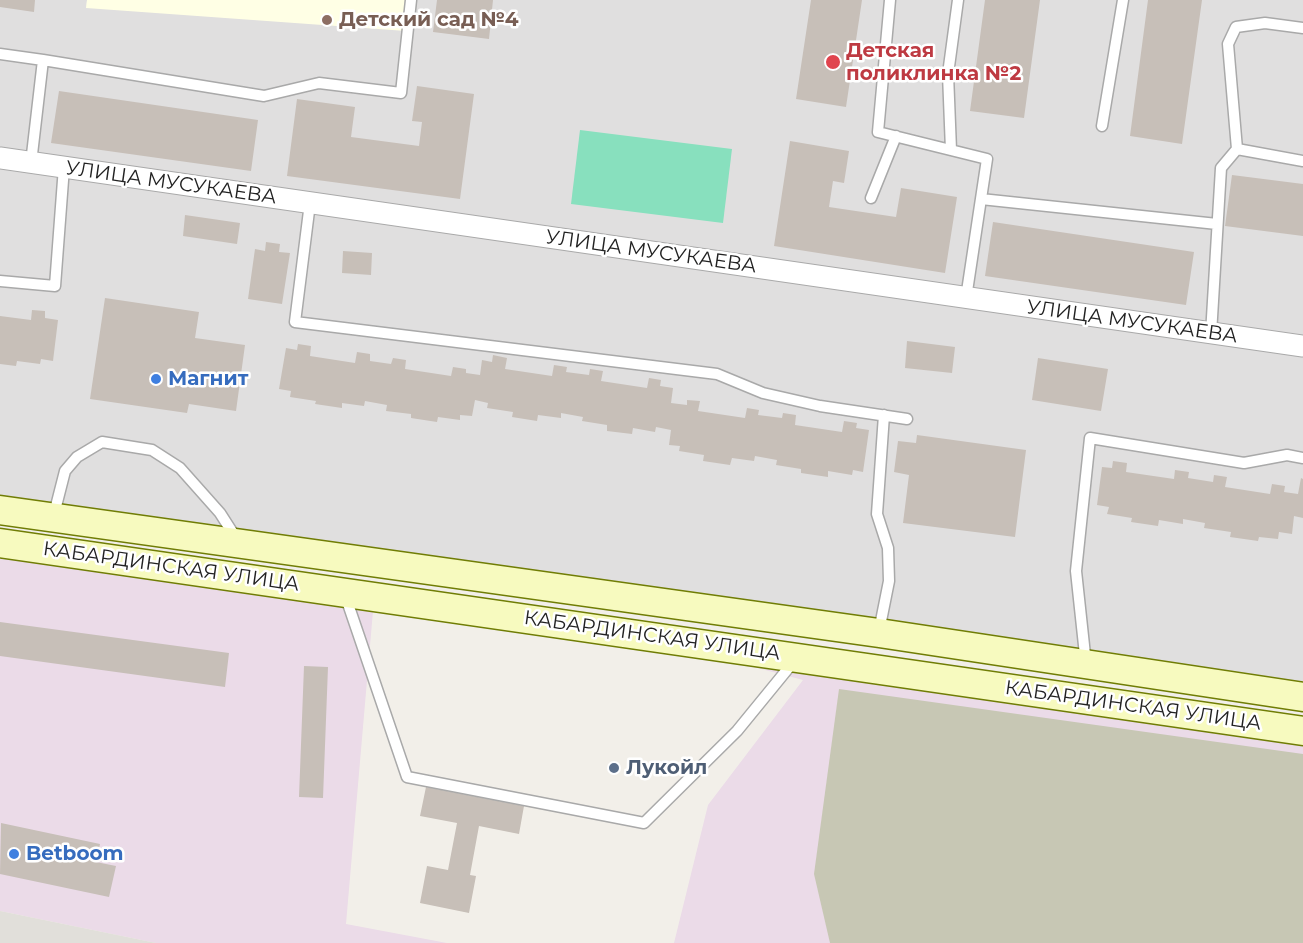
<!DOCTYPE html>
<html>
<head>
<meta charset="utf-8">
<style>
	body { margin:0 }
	canvas { display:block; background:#f2efe9 }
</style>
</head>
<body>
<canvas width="1303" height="943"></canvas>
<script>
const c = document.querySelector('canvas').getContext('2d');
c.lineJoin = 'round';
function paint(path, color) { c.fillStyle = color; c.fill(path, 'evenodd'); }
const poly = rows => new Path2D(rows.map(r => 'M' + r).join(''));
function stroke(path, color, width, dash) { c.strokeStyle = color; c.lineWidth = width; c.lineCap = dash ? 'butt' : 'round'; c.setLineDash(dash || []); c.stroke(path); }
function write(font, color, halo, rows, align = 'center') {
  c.font = font + ' Montserrat,sans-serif'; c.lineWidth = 5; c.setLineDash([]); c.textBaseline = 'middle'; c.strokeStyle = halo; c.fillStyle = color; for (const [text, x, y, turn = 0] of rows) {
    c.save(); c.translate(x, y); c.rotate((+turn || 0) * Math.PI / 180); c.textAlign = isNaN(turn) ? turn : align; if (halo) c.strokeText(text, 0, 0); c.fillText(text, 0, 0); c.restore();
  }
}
paint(poly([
	[0,0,87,0,86,8,409,0,1303,0,1303,697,0,510]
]), '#e0dfdf');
paint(poly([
	[0,543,1303,731,1303,943,674,943,708,805,803,680,750,666,373,611,346,924,447,943,156,943,0,911]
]), '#ebdbe8');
paint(poly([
	[87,0,409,0,406,31,86,8]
]), '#ffffe5');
paint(poly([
	[0,911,156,943,0,943]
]), '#e1dfda');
paint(poly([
	[839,689,1303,754,1303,943,830,943,814,874]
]), '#c7c7b4');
paint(poly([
	[580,130,732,149,723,223,571,204]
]), '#88e0be');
paint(poly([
	[0,0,35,0,34,12,0,7],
	[437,0,493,0,489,39,433,32],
	[811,0,862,0,846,107,796,99],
	[985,0,1040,0,1024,118,970,111],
	[1148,0,1202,0,1182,144,1130,136],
	[417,86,474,94,460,199,287,176,297,99,355,107,351,137,419,146,422,122,412,121],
	[59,91,258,120,251,171,51,143],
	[790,141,849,151,844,183,833,181,829,207,896,217,901,188,957,197,945,273,774,246],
	[1232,175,1303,184,1303,236,1225,226],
	[185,215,240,223,237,244,183,236],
	[993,222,1194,252,1186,305,985,276],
	[266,242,280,244,279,252,290,253,282,304,248,299,255,249,265,251],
	[343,251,372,253,371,275,342,273],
	[105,298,199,312,195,338,245,345,236,411,189,404,187,413,90,399],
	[32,310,45,311,45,318,58,320,53,361,41,359,40,364,17,361,16,366,0,364,0,316,31,320],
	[907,341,955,347,952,373,905,368],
	[298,344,311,346,310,356,355,363,357,352,370,354,370,361,391,364,393,358,406,360,405,369,451,376,453,367,466,369,466,373,480,375,482,360,492,362,493,355,507,358,505,369,552,376,554,365,567,367,566,372,589,375,590,369,603,371,601,381,647,388,649,378,661,380,660,386,673,388,671,403,687,405,687,400,700,401,698,411,745,418,747,408,759,410,758,415,782,418,783,413,796,415,795,425,842,432,844,421,857,423,856,428,869,430,863,472,853,470,852,475,828,471,828,477,801,473,801,469,776,465,777,460,755,456,754,461,732,458,730,465,703,461,704,455,679,451,680,446,669,445,671,430,656,427,655,432,633,428,632,434,607,431,607,425,582,421,583,417,561,413,561,418,538,415,537,421,512,417,513,412,487,408,488,403,475,400,472,416,460,415,460,420,438,417,437,422,411,418,411,414,386,411,387,405,365,401,364,406,342,403,342,408,315,404,316,401,290,397,291,391,279,389,286,348,297,350],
	[1038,358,1108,369,1101,411,1032,400],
	[917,435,1026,450,1015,537,903,523,909,475,894,472,898,441,916,443],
	[1113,461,1127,463,1126,472,1174,479,1175,470,1189,472,1188,478,1213,482,1214,475,1227,477,1225,487,1270,494,1272,484,1285,486,1284,492,1298,494,1301,478,1303,479,1303,518,1294,516,1292,534,1279,532,1278,539,1259,537,1258,541,1230,537,1231,532,1204,528,1205,523,1183,519,1183,524,1159,520,1158,526,1131,522,1132,518,1107,514,1109,507,1097,505,1102,467,1112,468],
	[0,622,229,653,225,687,0,656],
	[304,666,328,667,323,798,299,797],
	[426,787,524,806,519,834,479,826,470,875,476,876,469,913,420,903,427,866,448,870,457,823,420,816],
	[1,823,100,844,96,862,116,866,109,897,0,874]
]), '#c7bfb8');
const lane = poly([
	[890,0,878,132,987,159,966,298],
	[0,54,43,60,31,163],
	[43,60,264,96,319,83,401,93,411,0],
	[1102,126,1123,0],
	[1237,149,1228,44,1236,27,1265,23,1303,28],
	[951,150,948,74,958,0],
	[871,198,896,136],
	[981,199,1217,224],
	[310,203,295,322,717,374,763,393,820,406,907,419],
	[0,281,55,286,64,167],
	[1211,334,1221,168,1237,149,1303,161],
	[53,518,65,471,77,457,102,442,152,450,180,468,220,513,236,538],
	[345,595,407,777,644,823,737,731,795,660],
	[879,631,889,581,888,548,877,514,884,415],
	[1086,664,1076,571,1090,438,1244,463,1287,455,1303,458]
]);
const street = poly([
	[0,158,1303,346]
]);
const secondary = poly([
	[0,510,879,633,1303,697],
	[0,543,1303,731]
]);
stroke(lane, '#a9a9a9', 13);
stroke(street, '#a9a9a9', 23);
stroke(secondary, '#707d05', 31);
stroke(lane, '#fff', 10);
stroke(street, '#fff', 21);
stroke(secondary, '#f7fabf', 28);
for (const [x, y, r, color] of [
	[327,20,6,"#8d6e63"],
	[833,62,8,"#e0444e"],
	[156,379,6,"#3f7fe0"],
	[614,768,6,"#5c6f8a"],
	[14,854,6,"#3f7fe0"]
]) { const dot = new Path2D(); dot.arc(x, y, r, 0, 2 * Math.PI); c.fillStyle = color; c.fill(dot); stroke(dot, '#fff', 2); }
write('bold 20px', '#785e54', '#fff', [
	["Детский сад №4",339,20]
], 'left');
write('bold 20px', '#be3a42', '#fff', [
	["Детская",846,51],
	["поликлинка №2",846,74]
], 'left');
write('20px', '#222', '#fff', [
	["УЛИЦА МУСУКАЕВА",171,183,8],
	["УЛИЦА МУСУКАЕВА",651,252,8],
	["УЛИЦА МУСУКАЕВА",1132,322,8],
	["КАБАРДИНСКАЯ УЛИЦА",171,567,8],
	["КАБАРДИНСКАЯ УЛИЦА",652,636,8],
	["КАБАРДИНСКАЯ УЛИЦА",1133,706,8]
]);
write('bold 20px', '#366cbe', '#fff', [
	["Магнит",168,379],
	["Betboom",26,854]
], 'left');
write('bold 20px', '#4e5e75', '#fff', [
	["Лукойл",626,768]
], 'left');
</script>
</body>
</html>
